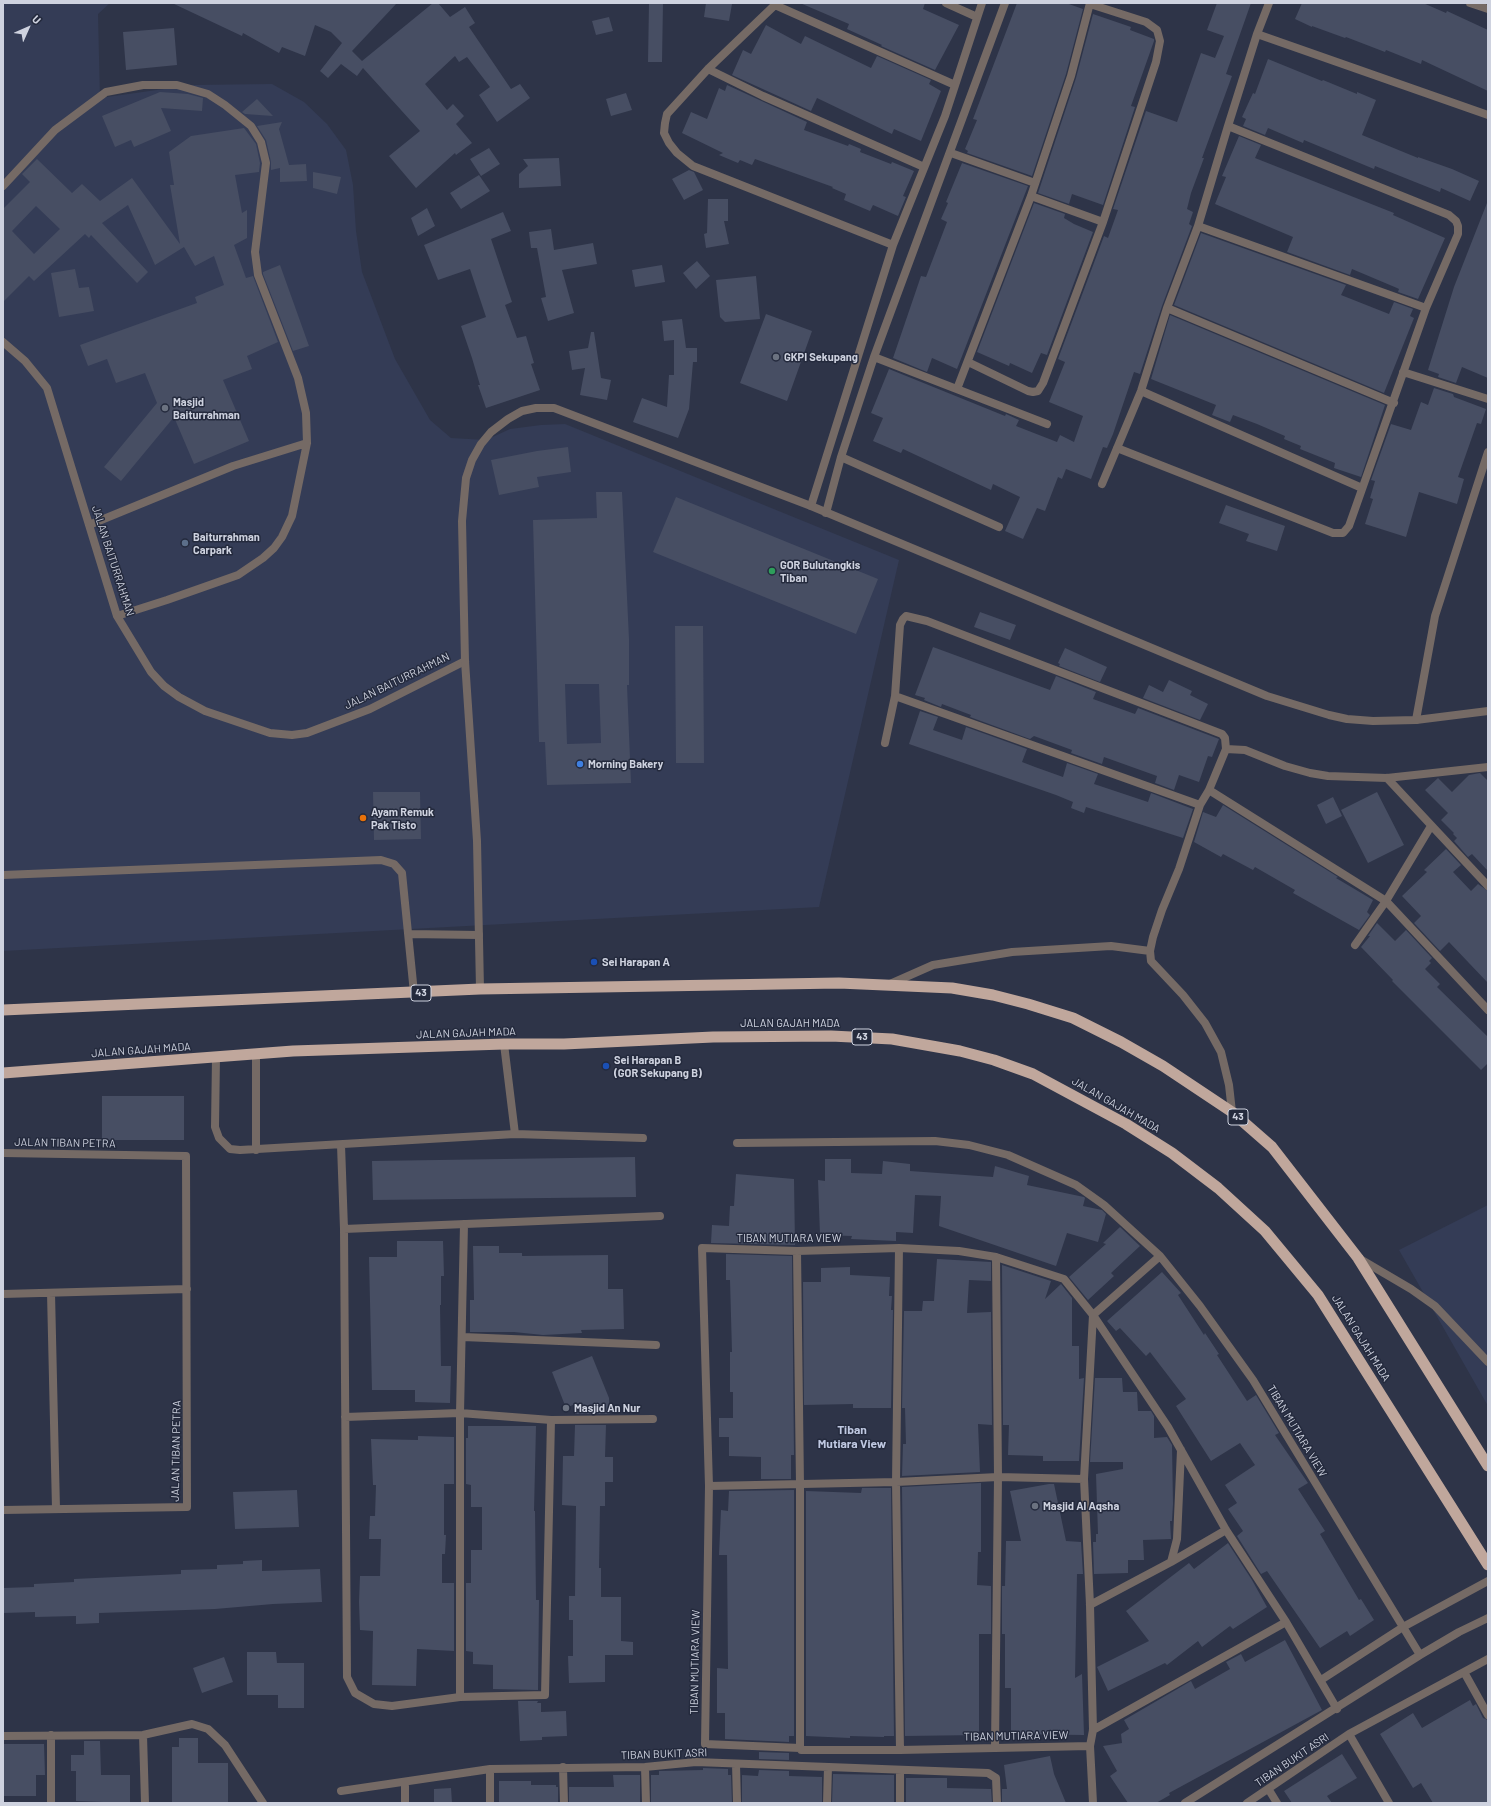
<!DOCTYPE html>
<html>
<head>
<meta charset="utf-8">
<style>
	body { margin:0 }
	#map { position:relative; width:1491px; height:1806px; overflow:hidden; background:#2e3448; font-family:Barlow,sans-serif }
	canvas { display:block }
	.frame { position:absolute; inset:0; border:4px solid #ced2df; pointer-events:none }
	.north { position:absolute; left:8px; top:8px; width:40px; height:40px; -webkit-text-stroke:3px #242a3d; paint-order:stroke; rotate:45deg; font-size:11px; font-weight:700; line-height:16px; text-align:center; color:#ced2df }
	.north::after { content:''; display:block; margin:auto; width:14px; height:18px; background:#ced2df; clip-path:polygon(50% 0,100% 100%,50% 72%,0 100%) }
</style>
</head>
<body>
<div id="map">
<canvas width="1491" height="1806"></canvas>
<div class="frame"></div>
<div class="north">U</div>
</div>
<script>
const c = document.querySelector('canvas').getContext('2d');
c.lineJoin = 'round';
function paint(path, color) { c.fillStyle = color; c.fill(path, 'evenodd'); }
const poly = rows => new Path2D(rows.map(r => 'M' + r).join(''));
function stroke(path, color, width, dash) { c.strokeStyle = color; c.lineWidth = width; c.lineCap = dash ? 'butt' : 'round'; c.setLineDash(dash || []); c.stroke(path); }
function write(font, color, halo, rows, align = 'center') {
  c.font = font + ' Barlow,sans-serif'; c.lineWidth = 3; c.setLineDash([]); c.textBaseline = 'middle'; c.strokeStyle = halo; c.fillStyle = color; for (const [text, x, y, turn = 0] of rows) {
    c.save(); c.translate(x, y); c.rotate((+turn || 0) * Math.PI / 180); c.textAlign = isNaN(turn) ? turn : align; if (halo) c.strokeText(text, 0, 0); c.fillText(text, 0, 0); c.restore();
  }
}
paint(poly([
	[3,3,110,3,98,14,100,98,192,85,272,84,304,102,327,124,346,150,353,185,356,231,362,272,395,359,430,420,451,438,486,440,510,429,541,425,565,424,899,560,819,907,3,951],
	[1488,1205,1488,1406,1399,1250]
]), '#343c56');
paint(poly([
	[172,3,397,3,352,51,362,61,433,3,438,3,450,17,465,7,475,23,469,27,511,89,520,84,530,98,497,122,479,95,490,87,467,57,459,62,455,56,425,84,447,110,453,104,464,116,456,124,472,143,456,155,455,153,416,188,389,156,420,131,363,68,357,76,341,64,328,78,320,71,342,43,331,32,315,25,305,56,282,47,279,53,243,33,242,36],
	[649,3,663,3,662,62,648,62],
	[706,3,732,4,729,21,704,17],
	[800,3,925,3,923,9,959,25,935,70,881,46,882,45,847,29,849,24],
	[1017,3,1066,3,1083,9,1066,74,1032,176,967,153,968,151,965,149,977,120,973,119],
	[1217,3,1251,3,1226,74,1232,76,1202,158,1204,158,1191,193,1187,209,1193,212,1189,224,1192,226,1162,306,1140,374,1134,372,1113,434,1107,448,1103,447,1091,479,1066,469,1062,479,1058,477,1045,511,1037,508,1023,539,1005,531,1020,497,993,484,991,490,903,449,901,453,873,441,883,418,871,413,889,369,1005,416,1006,414,1019,420,1016,426,1057,442,1060,435,1074,442,1083,416,1049,402,1065,362,1058,359,1104,236,1108,238,1118,210,1113,209,1146,111,1177,122,1201,53,1215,58,1224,36,1207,30],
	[1302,3,1423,3,1446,13,1447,11,1488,30,1488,91,1422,60,1421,64,1386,50,1385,52,1346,37,1345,38,1312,26,1312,27,1295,19],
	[1093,14,1131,27,1130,30,1154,39,1154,41,1131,106,1135,107,1103,205,1072,194,1069,204,1038,193,1076,78],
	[609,17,613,31,596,35,592,21],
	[766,25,801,44,805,36,871,68,877,56,931,80,929,84,941,91,921,141,894,129,892,134,817,98,811,111,732,75,743,50,751,54],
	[174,28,177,65,126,70,123,32],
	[1268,59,1322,81,1323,80,1357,94,1357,92,1376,100,1362,135,1418,158,1418,157,1452,169,1479,181,1470,201,1441,188,1440,192,1375,166,1374,169,1304,140,1303,143,1268,128,1265,135,1243,126,1246,119,1242,117,1253,93,1255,94],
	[727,85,807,122,804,130,848,146,849,144,861,149,860,152,891,164,892,162,914,171,903,196,906,197,898,216,873,205,870,211,844,200,846,194,832,188,833,187,755,159,752,165,740,160,738,163,719,155,723,153,682,133,691,112,707,119,719,88,725,91],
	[160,92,188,94,203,98,202,111,161,108,171,131,134,147,131,140,115,147,102,116],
	[626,93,632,110,611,116,606,99],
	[257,99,273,116,245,114,242,112],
	[282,122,279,129,289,165,306,164,307,181,280,182,280,168,271,170,271,162,266,140,257,126],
	[244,128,256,144,260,163,259,172,235,175,242,213,247,210,247,238,234,245,246,278,253,276,278,342,247,356,252,369,223,380,249,441,194,464,174,417,121,481,104,467,157,403,145,373,116,383,107,359,88,366,80,345,197,303,195,297,224,285,214,256,195,266,184,247,155,265,128,205,102,223,148,272,137,283,91,235,89,238,85,234,34,281,29,276,3,302,3,209,30,182,22,174,37,159,72,193,82,184,100,201,132,178,180,244,170,185,174,185,169,152,191,136],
	[36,206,60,229,34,254,12,231],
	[1239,136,1261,145,1255,158,1394,213,1393,215,1445,238,1418,299,1398,292,1399,289,1397,288,1352,269,1350,275,1287,252,1293,237,1215,204,1226,177,1222,176],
	[489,148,500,164,481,176,470,159],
	[559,158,561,186,519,188,519,174,528,166,523,159],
	[962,163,1028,186,957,369,932,358,927,372,893,358,921,276,926,277,947,222,941,219,948,203,946,202],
	[689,170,694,172,703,190,684,200,672,179],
	[313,172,341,177,337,194,313,188],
	[479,175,490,191,461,209,450,193],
	[708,199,728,199,728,221,724,221,729,244,706,248,704,234,707,233],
	[1034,203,1065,214,1064,218,1074,224,1093,232,1047,355,1041,353,1032,373,1010,363,1009,366,977,352],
	[1487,203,1488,378,1462,367,1456,383,1438,377,1439,374,1428,370,1454,287],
	[427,208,435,226,418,236,411,218],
	[503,212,511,231,491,239,512,302,505,305,517,338,526,336,534,363,531,364,540,390,486,408,478,385,480,385,472,358,461,326,486,317,470,269,438,280,424,245],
	[551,229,554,250,593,243,597,264,562,270,574,313,548,321,541,298,546,297,537,248,531,248,529,232],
	[1201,233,1346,285,1341,295,1389,314,1394,302,1413,309,1410,316,1414,318,1384,393,1174,305],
	[697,261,710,276,696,289,683,273],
	[280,265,309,346,293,351,263,274,263,272],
	[662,265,665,282,635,287,632,270],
	[75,269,79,288,89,287,94,311,59,317,51,273],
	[756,276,760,319,725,322,720,317,716,280],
	[766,314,812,331,787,401,740,383],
	[1170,315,1385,405,1361,477,1334,468,1335,463,1300,449,1301,446,1284,439,1285,436,1257,424,1233,415,1230,422,1212,415,1216,405,1151,379],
	[682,319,686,348,697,348,697,362,693,362,689,409,678,438,633,422,642,398,667,407,669,375,674,375,674,340,664,341,662,321],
	[591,332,594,332,601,378,611,380,607,400,580,395,585,368,572,370,569,351,588,348],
	[1434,388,1453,394,1454,397,1486,409,1481,424,1477,423,1458,477,1464,479,1457,504,1419,492,1406,537,1365,524,1373,499,1370,498,1375,481,1371,480,1391,424,1411,430,1421,402,1428,405],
	[568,447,571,472,537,477,539,487,499,495,491,460,537,451],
	[596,492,622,492,629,639,629,685,627,685,631,783,547,785,545,742,539,742,533,520,597,518],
	[565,684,599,684,601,743,567,744],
	[676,497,878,579,856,634,653,552],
	[1226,505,1285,526,1277,551,1246,541,1249,534,1219,523],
	[980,612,1016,625,1010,640,974,627],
	[675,626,703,626,704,763,676,763],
	[933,647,1050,690,1056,676,1096,692,1093,699,1135,714,1138,708,1219,739,1212,757,1208,756,1199,782,1179,775,1174,790,1155,783,1157,776,1104,757,1102,764,1071,753,1072,750,1034,736,1030,739,970,717,971,715,942,704,941,707,924,700,925,698,915,695],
	[1065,648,1107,667,1100,682,1059,666,1060,664,1058,663],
	[1169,680,1192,691,1190,695,1208,704,1200,720,1143,698,1149,685,1163,692],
	[920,711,938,717,933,730,962,740,966,727,1027,749,1022,762,1035,767,1063,777,1067,763,1098,774,1094,784,1148,802,1151,793,1193,809,1183,838,1086,807,1084,813,1071,808,1073,802,1056,795,909,744],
	[1480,773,1488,781,1488,871,1472,854,1468,857,1454,841,1457,838,1453,834,1454,833,1441,820,1448,813,1425,790,1438,778,1452,792,1469,775],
	[373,792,420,792,421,839,374,840],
	[1377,792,1404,845,1368,863,1341,810],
	[1333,797,1342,816,1326,824,1317,805],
	[1223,805,1338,877,1336,878,1373,900,1367,912,1370,915,1359,930,1293,893,1295,890,1255,867,1253,870,1223,854,1221,857,1194,842,1203,812,1216,817],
	[1446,849,1461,865,1453,872,1471,891,1478,884,1488,891,1488,983,1449,942,1440,951,1414,923,1421,916,1402,896,1427,872,1424,870],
	[1377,923,1395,941,1406,930,1432,958,1429,961,1431,963,1425,969,1440,984,1437,987,1488,1037,1488,1063,1481,1070,1392,981,1393,980,1361,947,1370,936,1368,936],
	[102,1096,184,1096,184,1140,102,1140],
	[635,1157,636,1197,373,1200,372,1161],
	[825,1159,851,1159,851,1173,882,1174,883,1161,910,1164,910,1171,993,1177,995,1166,1029,1176,1027,1185,1084,1197,1085,1198,1083,1206,1102,1210,1106,1214,1098,1242,1067,1233,1056,1266,939,1226,941,1196,915,1195,913,1233,896,1232,896,1241,851,1239,852,1236,820,1235,818,1180,825,1181],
	[736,1174,794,1179,795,1245,711,1243,712,1225,729,1226,730,1206,734,1206],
	[1120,1227,1140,1246,1111,1273,1114,1276,1088,1300,1069,1277,1106,1244,1103,1243],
	[397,1241,443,1241,444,1276,441,1276,441,1305,440,1305,441,1366,451,1366,450,1403,415,1402,415,1390,372,1390,369,1257,397,1257],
	[473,1246,499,1246,499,1253,522,1253,522,1256,608,1255,608,1289,623,1289,624,1329,581,1330,582,1333,543,1335,514,1332,470,1332,470,1300,474,1300],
	[726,1254,792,1256,794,1455,791,1455,791,1479,761,1479,761,1457,729,1456,729,1437,719,1437,719,1418,733,1418,733,1392,730,1392,730,1352,732,1352,730,1280,726,1280],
	[937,1259,991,1262,991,1281,969,1280,967,1313,991,1312,992,1425,978,1424,980,1472,902,1476,903,1444,906,1444,905,1408,902,1408,904,1311,922,1311,923,1301,934,1301],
	[1002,1265,1051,1281,1045,1299,1061,1284,1072,1298,1072,1346,1079,1346,1079,1379,1084,1378,1079,1461,1043,1461,1043,1456,1008,1455,1009,1425,1003,1425],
	[850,1267,850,1275,890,1277,889,1296,892,1296,891,1310,893,1310,891,1408,853,1408,853,1404,804,1405,803,1282,821,1282,821,1268],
	[1162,1272,1181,1293,1178,1295,1204,1335,1205,1333,1219,1354,1217,1355,1247,1401,1256,1395,1279,1433,1275,1435,1308,1483,1298,1489,1325,1531,1320,1534,1359,1600,1361,1599,1374,1620,1350,1636,1347,1631,1320,1648,1267,1571,1261,1574,1237,1536,1243,1531,1228,1509,1237,1503,1225,1485,1255,1465,1240,1443,1211,1461,1176,1406,1186,1399,1150,1352,1146,1356,1120,1328,1116,1331,1107,1321],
	[592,1356,609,1398,610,1414,575,1414,575,1404,566,1408,552,1372],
	[1095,1378,1122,1378,1123,1392,1137,1392,1138,1411,1151,1411,1154,1416,1154,1438,1167,1437,1172,1445,1173,1504,1172,1521,1170,1521,1171,1539,1143,1540,1144,1560,1128,1560,1128,1573,1094,1574,1093,1542,1096,1542,1096,1534,1098,1534,1096,1474,1123,1469,1123,1462,1090,1462],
	[575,1425,606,1425,605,1457,613,1457,613,1482,605,1482,605,1506,600,1506,599,1568,601,1568,601,1597,621,1597,621,1641,633,1642,633,1655,605,1655,605,1682,569,1683,568,1656,573,1656,573,1620,569,1620,569,1596,575,1596,576,1506,562,1505,563,1456,574,1456],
	[468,1426,536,1426,534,1511,535,1511,536,1600,539,1600,538,1690,493,1689,493,1665,473,1664,473,1652,466,1651,466,1583,471,1583,471,1550,482,1550,482,1507,471,1507,471,1485,466,1484,466,1438,468,1438],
	[418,1436,454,1437,454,1484,444,1484,444,1535,446,1535,445,1554,442,1554,442,1583,454,1583,454,1651,417,1649,416,1686,372,1685,373,1631,360,1630,359,1602,360,1576,380,1576,381,1539,369,1539,370,1516,375,1516,376,1485,373,1485,371,1439,418,1440],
	[981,1483,981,1552,978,1552,977,1585,991,1586,991,1634,979,1634,979,1735,905,1736,902,1487],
	[1049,1484,1054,1484,1066,1541,1081,1542,1083,1574,1077,1574,1075,1678,1082,1674,1084,1735,1011,1734,1011,1688,1005,1688,1005,1634,1002,1634,1002,1586,1005,1586,1006,1541,1021,1541,1010,1491],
	[862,1488,891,1488,894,1736,884,1736,884,1737,850,1736,850,1738,806,1736,806,1491,861,1493],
	[297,1490,299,1527,235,1529,233,1492],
	[794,1490,794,1736,789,1736,789,1742,725,1739,725,1713,717,1713,717,1668,728,1669,727,1555,719,1555,721,1510,728,1511,729,1491],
	[1228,1543,1252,1580,1267,1607,1233,1629,1230,1626,1202,1647,1198,1641,1167,1665,1165,1663,1108,1691,1097,1667,1149,1641,1126,1611,1189,1563,1194,1569],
	[262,1560,262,1571,320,1569,322,1602,273,1604,215,1609,99,1613,99,1623,76,1624,76,1616,35,1617,35,1612,3,1613,3,1588,34,1587,34,1584,74,1582,74,1579,181,1574,181,1570,217,1569,217,1565,243,1564,243,1561],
	[1285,1640,1322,1710,1169,1793,1170,1795,1156,1803,1128,1803,1110,1776,1117,1771,1103,1746,1122,1743,1121,1734,1129,1729,1124,1720,1191,1681,1195,1689,1230,1669,1226,1662,1241,1654,1245,1662],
	[247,1652,276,1652,277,1663,304,1663,304,1708,278,1708,278,1695,247,1695],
	[224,1657,233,1682,202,1693,193,1668],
	[1470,1700,1473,1706,1476,1704,1483,1718,1488,1720,1488,1803,1433,1803,1421,1783,1413,1788,1380,1734,1413,1713,1422,1728],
	[518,1701,538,1701,537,1703,541,1703,541,1712,566,1711,567,1736,542,1737,542,1740,520,1741],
	[179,1738,198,1738,198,1763,228,1763,228,1803,172,1803,172,1747,179,1747],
	[84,1741,100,1741,101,1775,130,1775,130,1803,76,1801,76,1771,71,1771,71,1755,84,1755],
	[3,1744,44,1744,45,1775,36,1775,36,1796,3,1796],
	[759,1752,789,1753,789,1760,759,1759],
	[1342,1754,1357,1778,1327,1796,1332,1803,1292,1803,1284,1791],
	[1050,1756,1054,1774,1066,1803,1002,1803,1002,1789,1007,1789,1004,1765],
	[703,1768,728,1769,728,1775,731,1775,732,1803,651,1803,651,1775,659,1775,659,1771,703,1770],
	[759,1770,789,1771,789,1776,822,1777,822,1803,742,1803,742,1775,758,1776],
	[833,1774,894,1775,894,1803,832,1803],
	[613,1775,640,1775,640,1803,569,1803,569,1787,614,1787],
	[906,1778,947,1778,947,1788,991,1789,992,1803,906,1803],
	[499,1781,531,1781,531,1785,556,1785,556,1787,558,1787,558,1803,499,1803],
	[451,1788,452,1803,434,1803,434,1789]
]), '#474e63');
stroke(poly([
	[777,3,708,69,667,114,665,123,664,133,669,143,677,153,693,166,893,245],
	[946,3,977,17],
	[1470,3,1488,9],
	[775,5,955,85],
	[1257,34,1488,115],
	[708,69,763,96,924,167],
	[951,153,1035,183],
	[3,186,55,130,106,92,143,85,177,85,208,94,225,105,251,126,261,142,266,163,255,252,258,275,298,378,306,413,307,443,292,516,282,537,274,548,263,558,238,575,167,600,117,616],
	[1031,196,1103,222],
	[1198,226,1426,308],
	[1167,308,1394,403],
	[3,342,25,361,47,388,117,616,151,672,164,686,179,697,205,711,270,733,292,735,307,733,370,709,465,661],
	[874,357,1047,424],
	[968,362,1028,391,1033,392,1038,391,1043,383,1103,222,1156,62,1160,41,1157,30,1146,22,1090,4],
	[1403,372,1488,399],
	[957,389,1031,196,1071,76,1090,3],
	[1141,391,1362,488],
	[1117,448,1333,533,1343,533,1349,526,1426,308,1458,234,1458,226,1456,221,1449,215,1228,126],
	[841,457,999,527],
	[1102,484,1141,391,1167,308,1198,226,1228,126,1257,34,1269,3],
	[811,506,893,245,945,116,982,3],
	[826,513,841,457,874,357,1005,3],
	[89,525,233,466,307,443],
	[895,696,1200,805],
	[1416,720,1435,616,1488,452],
	[885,743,895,696,900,625,903,619,906,616,927,621,1222,734,1225,738,1226,749,1209,790,1200,805,1179,869,1162,910,1153,937,1150,951,1151,961,1183,995,1205,1023,1221,1052,1229,1085,1232,1112],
	[1226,749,1245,750,1285,766,1310,773,1328,776,1387,778,1488,767],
	[1387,778,1488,886],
	[1209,790,1386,901,1488,1010],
	[3,875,381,860,394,864,402,873,414,993],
	[409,934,479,935],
	[1355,945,1386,901,1431,826],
	[890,984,933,965,1012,952,1111,946,1150,951],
	[504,1044,515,1134],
	[256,1054,256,1150],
	[216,1057,215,1127,219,1138,230,1149,240,1150,515,1134,643,1138],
	[737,1143,935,1141,969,1145,1008,1155,1076,1185,1104,1205,1160,1256,1200,1306,1253,1380,1420,1655],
	[341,1145,344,1229,347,1677,355,1693,374,1704,392,1706,460,1697,545,1695,551,1420],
	[3,1153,186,1156,187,1507,3,1510],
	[344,1229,660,1216],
	[899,1248,896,1482,900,1750],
	[797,1251,800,1485,800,1748,801,1750,900,1750,1090,1746],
	[1360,1259,1411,1289,1435,1306,1488,1362],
	[51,1293,56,1509],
	[3,1294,187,1289],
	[463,1337,656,1345],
	[345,1417,460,1413,551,1420,653,1419],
	[709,1486,896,1482,998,1477,1084,1479],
	[1171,1562,1226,1530],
	[1090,1605,1171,1562,1177,1539,1181,1450],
	[1464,1672,1488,1715],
	[1321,1680,1403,1627,1488,1581],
	[460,1697,460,1413,464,1224],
	[1093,1730,1286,1622],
	[1349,1734,1389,1803],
	[143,1735,145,1803],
	[3,1736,143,1735,192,1724,208,1729,225,1745,263,1803],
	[995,1747,998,1477,996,1257],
	[800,1748,705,1744,709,1486,702,1248,797,1251,899,1248,959,1251,996,1257,1064,1279,1093,1315,1168,1427,1226,1530,1286,1622,1337,1709],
	[736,1764,737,1803],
	[563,1767,564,1803],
	[645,1767,646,1803],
	[900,1771,900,1803],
	[405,1782,405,1803],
	[1269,1790,1277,1803],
	[341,1791,490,1769,645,1767,696,1762,988,1773,996,1778,997,1803],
	[51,1803,51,1735],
	[490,1803,490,1769],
	[827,1803,828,1767],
	[1093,1803,1090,1746,1093,1730,1090,1605,1084,1479,1093,1315,1160,1256],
	[1185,1803,1420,1655,1459,1632,1488,1618],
	[1247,1803,1349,1734,1488,1659]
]), '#756a65', 8);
stroke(poly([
	[480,989,477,841,465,661,462,521,466,478,472,460,481,444,491,432,508,419,522,411,536,408,554,408,811,506,1267,696,1329,715,1347,719,1373,721,1416,720,1488,711]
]), '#756a65', 8);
stroke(poly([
	[3,1010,480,989,839,983,952,988,993,995,1028,1004,1073,1018,1121,1042,1163,1066,1232,1112,1272,1147,1358,1258,1488,1466],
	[3,1073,293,1051,504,1044,564,1044,713,1037,831,1036,892,1039,960,1051,994,1060,1033,1074,1126,1124,1172,1153,1218,1188,1265,1231,1318,1295,1488,1565]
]), '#c0a79c', 11);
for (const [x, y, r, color] of [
	[776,357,4,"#6b7280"],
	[165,408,4,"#6b7280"],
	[185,543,4,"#5c6f8a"],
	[772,571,4,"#2e9e5b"],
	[580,764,4,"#3f7fe0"],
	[363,818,4,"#e8710a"],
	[594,962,4,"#1a4fb4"],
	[606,1066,4,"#1a4fb4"],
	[566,1408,4,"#6b7280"],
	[1035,1506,4,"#6b7280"]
]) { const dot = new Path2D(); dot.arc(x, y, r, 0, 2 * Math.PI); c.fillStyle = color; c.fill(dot); stroke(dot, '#242a3d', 1.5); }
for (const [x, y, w] of [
	[421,993,20],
	[862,1037,20],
	[1238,1117,20]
]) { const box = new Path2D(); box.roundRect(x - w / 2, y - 8, w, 16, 3); c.fillStyle = '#242a3d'; c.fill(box); stroke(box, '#ced2df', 1); }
write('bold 10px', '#ced2df', null, [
	["43",421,993],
	["43",862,1037],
	["43",1238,1117]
]);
write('bold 11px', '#ced2df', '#242a3d', [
	["GKPI Sekupang",784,357],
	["Masjid",173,402],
	["Baiturrahman",173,415],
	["Baiturrahman",193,537],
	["Carpark",193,550],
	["GOR Bulutangkis",780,565],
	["Tiban",780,578],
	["Morning Bakery",588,764],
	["Ayam Remuk",371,812],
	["Pak Tisto",371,825],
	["Sei Harapan A",602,962],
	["Sei Harapan B",614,1060],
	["(GOR Sekupang B)",614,1073],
	["Masjid An Nur",574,1408],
	["Masjid Al Aqsha",1043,1506]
], 'left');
write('11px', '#ced2df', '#242a3d', [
	["JALAN BAITURRAHMAN",113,561,72],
	["JALAN BAITURRAHMAN",397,681,-26],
	["JALAN GAJAH MADA",790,1023],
	["JALAN GAJAH MADA",466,1033,-2],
	["JALAN GAJAH MADA",141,1050,-4],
	["JALAN GAJAH MADA",1116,1105,30],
	["JALAN TIBAN PETRA",65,1143,1],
	["TIBAN MUTIARA VIEW",789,1238],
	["JALAN GAJAH MADA",1361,1338,58],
	["TIBAN MUTIARA VIEW",1297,1431,59],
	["JALAN TIBAN PETRA",176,1451,-89],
	["TIBAN MUTIARA VIEW",695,1662,-89],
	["TIBAN MUTIARA VIEW",1016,1736,-1],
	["TIBAN BUKIT ASRI",664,1754,-2],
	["TIBAN BUKIT ASRI",1292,1760,-34]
]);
write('bold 12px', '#bfc8e1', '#242a3d', [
	["Tiban",852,1430],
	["Mutiara View",852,1444]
]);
</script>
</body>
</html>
